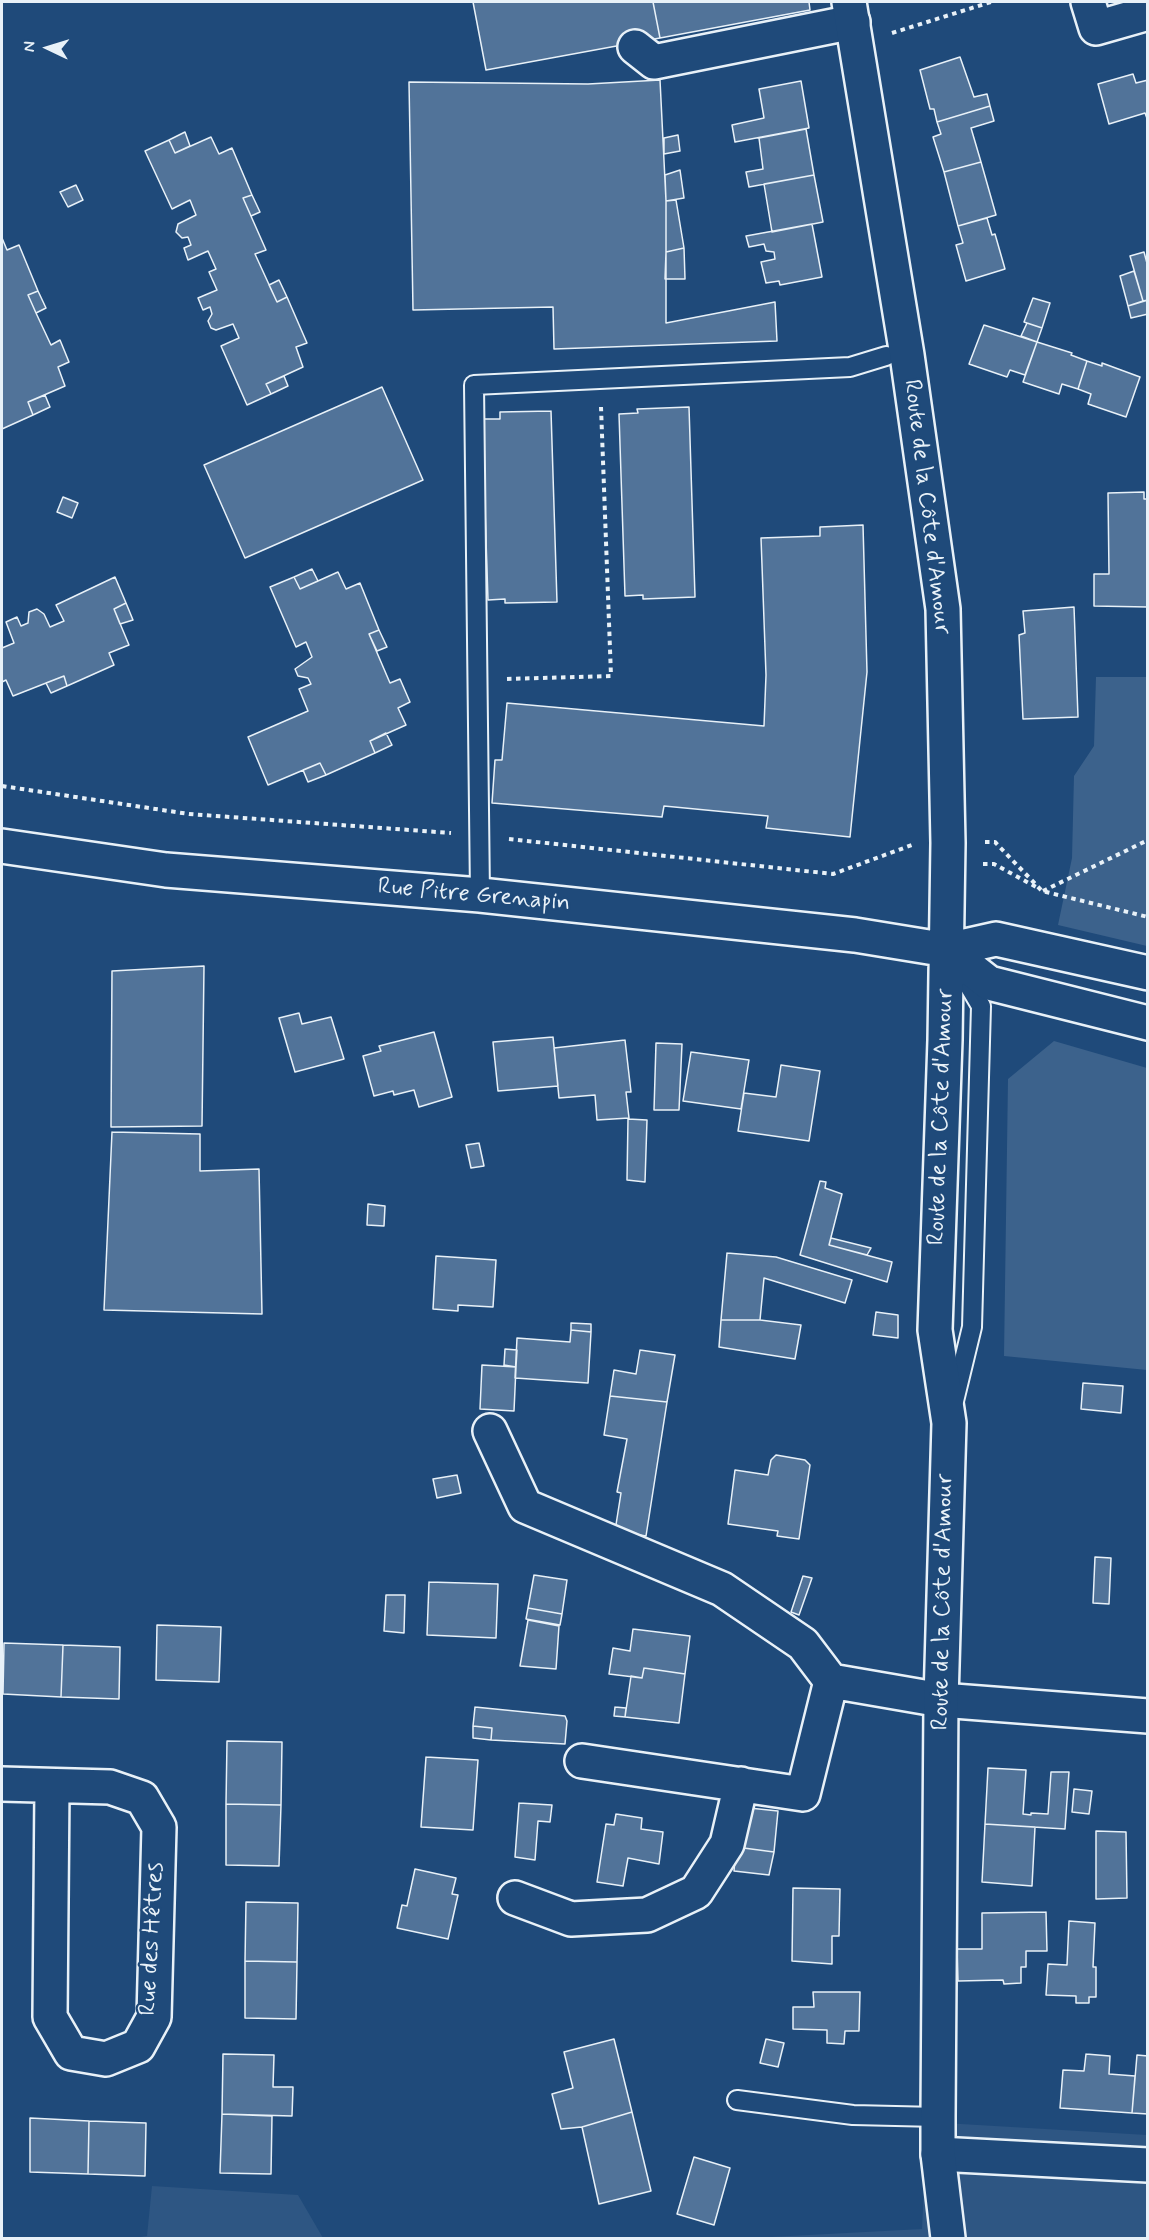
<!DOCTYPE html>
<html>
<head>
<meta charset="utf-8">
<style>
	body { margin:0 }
	#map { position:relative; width:1149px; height:2240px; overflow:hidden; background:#1f4a7a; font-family:Mynerve,sans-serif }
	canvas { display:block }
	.frame { position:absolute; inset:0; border:3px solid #e8f1f8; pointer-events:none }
	.north { position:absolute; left:18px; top:18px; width:60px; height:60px; -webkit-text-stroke:4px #1f4a7a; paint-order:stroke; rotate:274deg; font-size:16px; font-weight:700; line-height:24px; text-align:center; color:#e8f1f8 }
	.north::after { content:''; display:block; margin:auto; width:21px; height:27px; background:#e8f1f8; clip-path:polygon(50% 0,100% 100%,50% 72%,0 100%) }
</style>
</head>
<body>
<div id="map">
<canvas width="1149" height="2240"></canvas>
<div class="frame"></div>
<div class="north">N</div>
</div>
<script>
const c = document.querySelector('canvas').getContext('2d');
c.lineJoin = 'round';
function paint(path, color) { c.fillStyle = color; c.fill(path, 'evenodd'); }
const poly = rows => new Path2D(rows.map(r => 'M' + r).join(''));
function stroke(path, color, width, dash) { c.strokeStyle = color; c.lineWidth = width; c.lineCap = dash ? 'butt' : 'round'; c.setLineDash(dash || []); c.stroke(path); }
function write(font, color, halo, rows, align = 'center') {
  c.font = font + ' Mynerve,sans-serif'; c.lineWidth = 4.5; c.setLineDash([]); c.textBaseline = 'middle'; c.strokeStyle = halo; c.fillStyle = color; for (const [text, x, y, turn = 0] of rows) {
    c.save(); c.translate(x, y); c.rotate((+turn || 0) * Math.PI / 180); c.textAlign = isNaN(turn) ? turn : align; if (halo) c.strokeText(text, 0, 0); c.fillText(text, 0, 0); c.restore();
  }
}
paint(poly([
	[927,2122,1147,2135,1147,2238,752,2238,922,2229],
	[152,2186,298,2195,323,2238,133,2238,147,2236]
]), '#2e5683');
paint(poly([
	[1096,677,1147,677,1147,946,1058,925,1072,858,1074,776,1094,746],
	[1054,1041,1147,1068,1147,1370,1004,1356,1008,1079]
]), '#3c628c');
const building = poly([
	[473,2,653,2,660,38,486,70,473,2],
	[653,2,809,2,810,10,660,38,653,2],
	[960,57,974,97,987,94,990,106,937,122,934,109,930,109,920,70,960,57],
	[1133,74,1136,83,1148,80,1148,121,1145,113,1109,124,1098,84,1133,74],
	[660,80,666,201,666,323,775,302,777,341,554,349,553,307,413,310,409,82,588,84,660,80],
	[801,81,809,128,735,142,732,125,764,118,759,89,801,81],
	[990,106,994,121,971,128,981,162,944,172,933,137,941,134,937,122,990,106],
	[806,129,814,175,749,187,746,172,763,169,759,138,806,129],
	[185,132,190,146,175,153,169,140,185,132],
	[678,135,680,151,664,154,664,138,678,135],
	[211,137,219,154,232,148,252,195,243,198,266,250,255,254,277,302,287,297,307,343,296,347,303,367,266,384,271,394,247,405,221,346,239,338,233,324,216,330,211,328,208,321,212,314,210,307,203,310,198,298,217,290,209,272,216,269,208,251,188,260,184,248,191,245,188,237,182,238,176,232,178,224,196,215,190,200,172,209,145,151,169,140,175,153,211,137],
	[981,162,996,215,958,226,944,172,981,162],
	[680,170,684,198,666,201,665,175,680,170],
	[814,175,823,222,772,232,764,184,814,175],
	[76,185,83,200,68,207,60,192,76,185],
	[252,195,260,212,251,216,243,198,252,195],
	[676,200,684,248,666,252,666,201,676,200],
	[987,218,992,235,995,234,1005,269,966,281,956,245,963,243,958,226,987,218],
	[812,224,822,277,780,285,779,281,766,283,761,262,775,259,774,252,766,251,764,244,749,247,746,236,812,224],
	[2,238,7,250,19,245,38,291,28,295,36,313,51,345,60,340,69,362,58,367,65,386,28,402,33,415,2,429,2,238],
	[684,248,685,279,665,279,666,252,684,248],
	[1144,252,1148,267,1148,300,1143,301,1130,256,1144,252],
	[1134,271,1143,301,1128,306,1120,276,1134,271],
	[279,280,287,297,277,302,269,285,279,280],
	[38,291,46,308,36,313,28,295,38,291],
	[1033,298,1050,303,1042,328,1024,322,1033,298],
	[1148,300,1148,314,1131,318,1128,306,1148,300],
	[1027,323,1042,328,1037,342,1021,336,1027,323],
	[984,325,1037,342,1025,375,1010,370,1007,377,969,364,984,325],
	[1037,342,1072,353,1071,355,1087,361,1078,389,1062,384,1059,394,1023,382,1037,342],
	[1087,361,1102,366,1102,363,1140,377,1126,417,1088,404,1091,394,1078,389,1087,361],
	[284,376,288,386,271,394,266,384,284,376],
	[382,387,423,480,245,558,204,465,382,387],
	[45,395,50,407,33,415,28,402,45,395],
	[689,407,695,597,643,599,643,595,625,596,619,414,638,413,637,409,689,407],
	[551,411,557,602,505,603,505,599,488,600,482,419,500,419,500,412,551,411],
	[1144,492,1144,499,1148,499,1148,607,1094,606,1094,574,1109,574,1108,493,1144,492],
	[63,497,78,503,72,518,57,512,63,497],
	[863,525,867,672,850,837,766,828,768,816,664,806,662,817,492,803,495,760,502,760,507,703,764,726,766,675,761,538,820,536,820,527,863,525],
	[312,569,318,581,300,589,294,577,312,569],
	[338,572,346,589,360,583,379,630,369,634,390,683,400,679,410,702,398,708,406,725,370,741,375,753,326,775,320,763,268,785,248,737,308,711,299,689,311,684,308,678,298,676,295,669,312,657,306,642,296,647,270,587,294,577,300,589,338,572],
	[115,577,126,603,114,609,129,645,109,653,114,665,67,686,64,676,13,696,6,680,2,682,2,648,14,643,6,622,17,617,21,626,28,623,29,612,37,609,44,614,50,627,64,621,56,605,115,577],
	[126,603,133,620,120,624,114,609,126,603],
	[1074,607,1078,717,1023,719,1019,635,1025,633,1023,611,1074,607],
	[379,630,387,647,377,651,369,634,379,630],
	[64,676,67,686,51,693,46,683,64,676],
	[386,733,392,745,375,753,370,741,386,733],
	[320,763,326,775,308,782,303,770,320,763],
	[204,966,202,1126,111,1127,112,971,204,966],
	[299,1013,302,1024,331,1017,344,1059,295,1072,279,1018,299,1013],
	[434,1032,452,1097,419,1107,414,1090,394,1095,393,1091,374,1096,363,1056,381,1051,379,1046,434,1032],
	[553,1037,558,1086,498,1091,493,1042,553,1037],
	[625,1040,631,1092,626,1092,629,1118,597,1120,595,1095,559,1098,554,1048,625,1040],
	[656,1043,682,1044,679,1110,654,1110,656,1043],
	[691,1052,749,1060,741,1109,683,1101,691,1052],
	[781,1065,820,1071,809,1141,738,1131,744,1093,776,1097,781,1065],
	[628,1119,647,1120,645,1182,627,1180,628,1119],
	[112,1132,200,1134,200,1171,259,1169,262,1314,104,1310,112,1132],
	[479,1143,484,1166,471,1168,466,1145,479,1143],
	[820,1181,826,1182,825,1188,842,1194,829,1245,892,1262,887,1282,800,1255,820,1181],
	[368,1204,385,1206,384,1226,367,1225,368,1204],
	[831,1238,871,1248,867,1255,829,1245,831,1238],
	[727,1253,776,1257,852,1280,845,1303,764,1278,760,1320,721,1320,727,1253],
	[436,1256,496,1260,493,1307,458,1305,458,1311,433,1309,436,1256],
	[876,1312,898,1315,898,1338,873,1335,876,1312],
	[721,1320,760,1320,801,1325,795,1359,719,1347,721,1320],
	[571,1323,591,1324,591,1332,571,1330,571,1323],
	[571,1330,591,1332,588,1383,515,1378,517,1338,570,1342,571,1330],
	[505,1349,517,1350,516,1367,504,1365,505,1349],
	[640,1350,675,1355,667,1402,610,1396,614,1370,636,1374,640,1350],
	[482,1365,516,1367,514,1411,480,1409,482,1365],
	[1083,1383,1123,1386,1121,1413,1081,1409,1083,1383],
	[610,1396,667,1402,646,1536,615,1531,621,1493,617,1492,627,1439,604,1435,610,1396],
	[776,1455,805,1460,810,1465,799,1539,777,1536,778,1531,728,1524,735,1470,768,1475,771,1460,776,1455],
	[457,1475,461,1493,437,1498,433,1479,457,1475],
	[1095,1557,1111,1558,1109,1604,1093,1603,1095,1557],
	[534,1575,567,1580,562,1614,528,1608,534,1575],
	[803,1576,812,1578,799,1615,791,1612,803,1576],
	[429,1582,498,1584,496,1638,427,1635,429,1582],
	[386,1595,405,1595,404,1633,384,1631,386,1595],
	[528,1608,562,1614,560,1625,526,1619,528,1608],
	[528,1620,559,1626,556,1669,520,1666,528,1620],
	[157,1625,221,1627,219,1682,156,1680,157,1625],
	[633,1629,690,1636,685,1674,644,1668,642,1678,609,1674,613,1648,630,1651,633,1629],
	[4,1643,63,1645,61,1697,3,1694,4,1643],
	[63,1645,120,1647,119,1699,61,1697,63,1645],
	[644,1668,685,1674,679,1723,625,1717,631,1676,642,1678,644,1668],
	[475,1707,565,1716,567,1721,565,1744,491,1740,492,1728,473,1726,475,1707],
	[615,1707,626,1708,625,1717,614,1716,615,1707],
	[473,1726,492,1728,491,1740,473,1738,473,1726],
	[227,1741,282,1742,281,1805,226,1804,227,1741],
	[426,1757,478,1760,473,1830,421,1827,426,1757],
	[988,1768,1026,1770,1023,1814,1031,1815,1031,1813,1048,1814,1051,1772,1069,1772,1065,1829,985,1824,988,1768],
	[1074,1789,1092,1791,1089,1814,1072,1812,1074,1789],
	[519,1803,552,1805,550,1822,538,1821,535,1860,515,1857,519,1803],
	[226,1804,281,1805,279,1866,226,1865,226,1804],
	[740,1807,778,1811,774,1852,736,1847,740,1807],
	[616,1814,642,1818,641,1829,663,1832,659,1864,628,1858,623,1886,597,1882,606,1824,614,1825,616,1814],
	[985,1824,1035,1827,1032,1886,982,1882,985,1824],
	[1096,1831,1126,1832,1127,1898,1096,1899,1096,1831],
	[736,1847,774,1852,769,1875,734,1871,736,1847],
	[415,1869,456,1878,452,1894,458,1895,448,1939,397,1928,402,1905,407,1906,415,1869],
	[793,1888,840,1889,839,1936,832,1936,832,1964,792,1961,793,1888],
	[246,1902,298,1903,297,1962,245,1961,246,1902],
	[1046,1912,1047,1951,1026,1951,1026,1967,1021,1967,1021,1983,1004,1984,1003,1980,958,1981,957,1949,982,1949,982,1913,1046,1912],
	[1069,1921,1095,1923,1093,1967,1096,1967,1096,1997,1089,1997,1089,2003,1076,2003,1076,1996,1046,1995,1048,1964,1067,1965,1069,1921],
	[245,1961,297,1962,296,2019,245,2018,245,1961],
	[813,1992,860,1992,859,2031,845,2031,844,2044,827,2043,827,2030,793,2029,793,2007,814,2007,813,1992],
	[614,2039,632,2112,582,2127,561,2129,552,2094,573,2088,564,2052,614,2039],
	[766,2039,784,2043,778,2067,760,2063,766,2039],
	[223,2054,274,2055,273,2087,293,2087,292,2116,222,2114,223,2054],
	[1086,2054,1110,2056,1109,2074,1135,2076,1132,2113,1060,2108,1063,2070,1084,2071,1086,2054],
	[1137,2055,1148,2056,1148,2114,1132,2113,1137,2055],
	[632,2112,651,2191,599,2204,582,2127,632,2112],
	[222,2114,272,2116,271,2174,220,2173,222,2114],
	[30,2118,89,2121,88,2174,30,2172,30,2118],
	[89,2121,146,2123,145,2176,88,2174,89,2121],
	[694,2157,730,2168,714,2225,677,2214,694,2157]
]);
paint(building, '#517399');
stroke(building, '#e8f1f8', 1.5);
const lane = poly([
	[480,895,474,385,850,367,886,356],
	[954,1401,972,1327,981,1006,959,969],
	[737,2100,853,2115,938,2117]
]);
const street = poly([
	[1088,2,1096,28,1148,13],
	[635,47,654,62,853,22],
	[490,1431,525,1506,722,1589,803,1644,831,1681,941,1700,1148,1716],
	[582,1761,803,1794,831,1681],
	[2,1784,110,1787,142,1798,159,1827,154,2017,138,2046,106,2059,71,2053,50,2017,52,1787],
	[515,1898,571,1919,647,1915,696,1892,727,1844,741,1784],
	[938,2154,1148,2165]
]);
const secondary = poly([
	[849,2,907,355,943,609,948,843,945,1040,935,1330,949,1423,941,1700,938,2117,938,2154,948,2238],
	[2,846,166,870,480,895,855,935,947,950,996,939,1148,973],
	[947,950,989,983,1148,1023]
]);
stroke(lane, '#e8f1f8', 22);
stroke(street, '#e8f1f8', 38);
stroke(secondary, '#e8f1f8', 38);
stroke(poly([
	[892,33,991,2],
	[507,679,611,676,601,407],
	[2,786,189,814,451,833],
	[509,839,833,874,912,845],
	[985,842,995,842,1042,891,1148,917],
	[983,864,994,864,1038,888],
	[1043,891,1148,840]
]), '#e8f1f8', 4, [4.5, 4.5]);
stroke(lane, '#1f4a7a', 18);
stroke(street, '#1f4a7a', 33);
stroke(secondary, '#1f4a7a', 33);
write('24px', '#e8f1f8', '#1f4a7a', [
	["Route de la Côte d'Amour",926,507,83],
	["Rue Pitre Grenapin",474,896,5],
	["Route de la Côte d'Amour",942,1117,-88],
	["Route de la Côte d'Amour",944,1602,-89],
	["Rue des Hêtres",153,1939,-87]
]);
</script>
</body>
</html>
